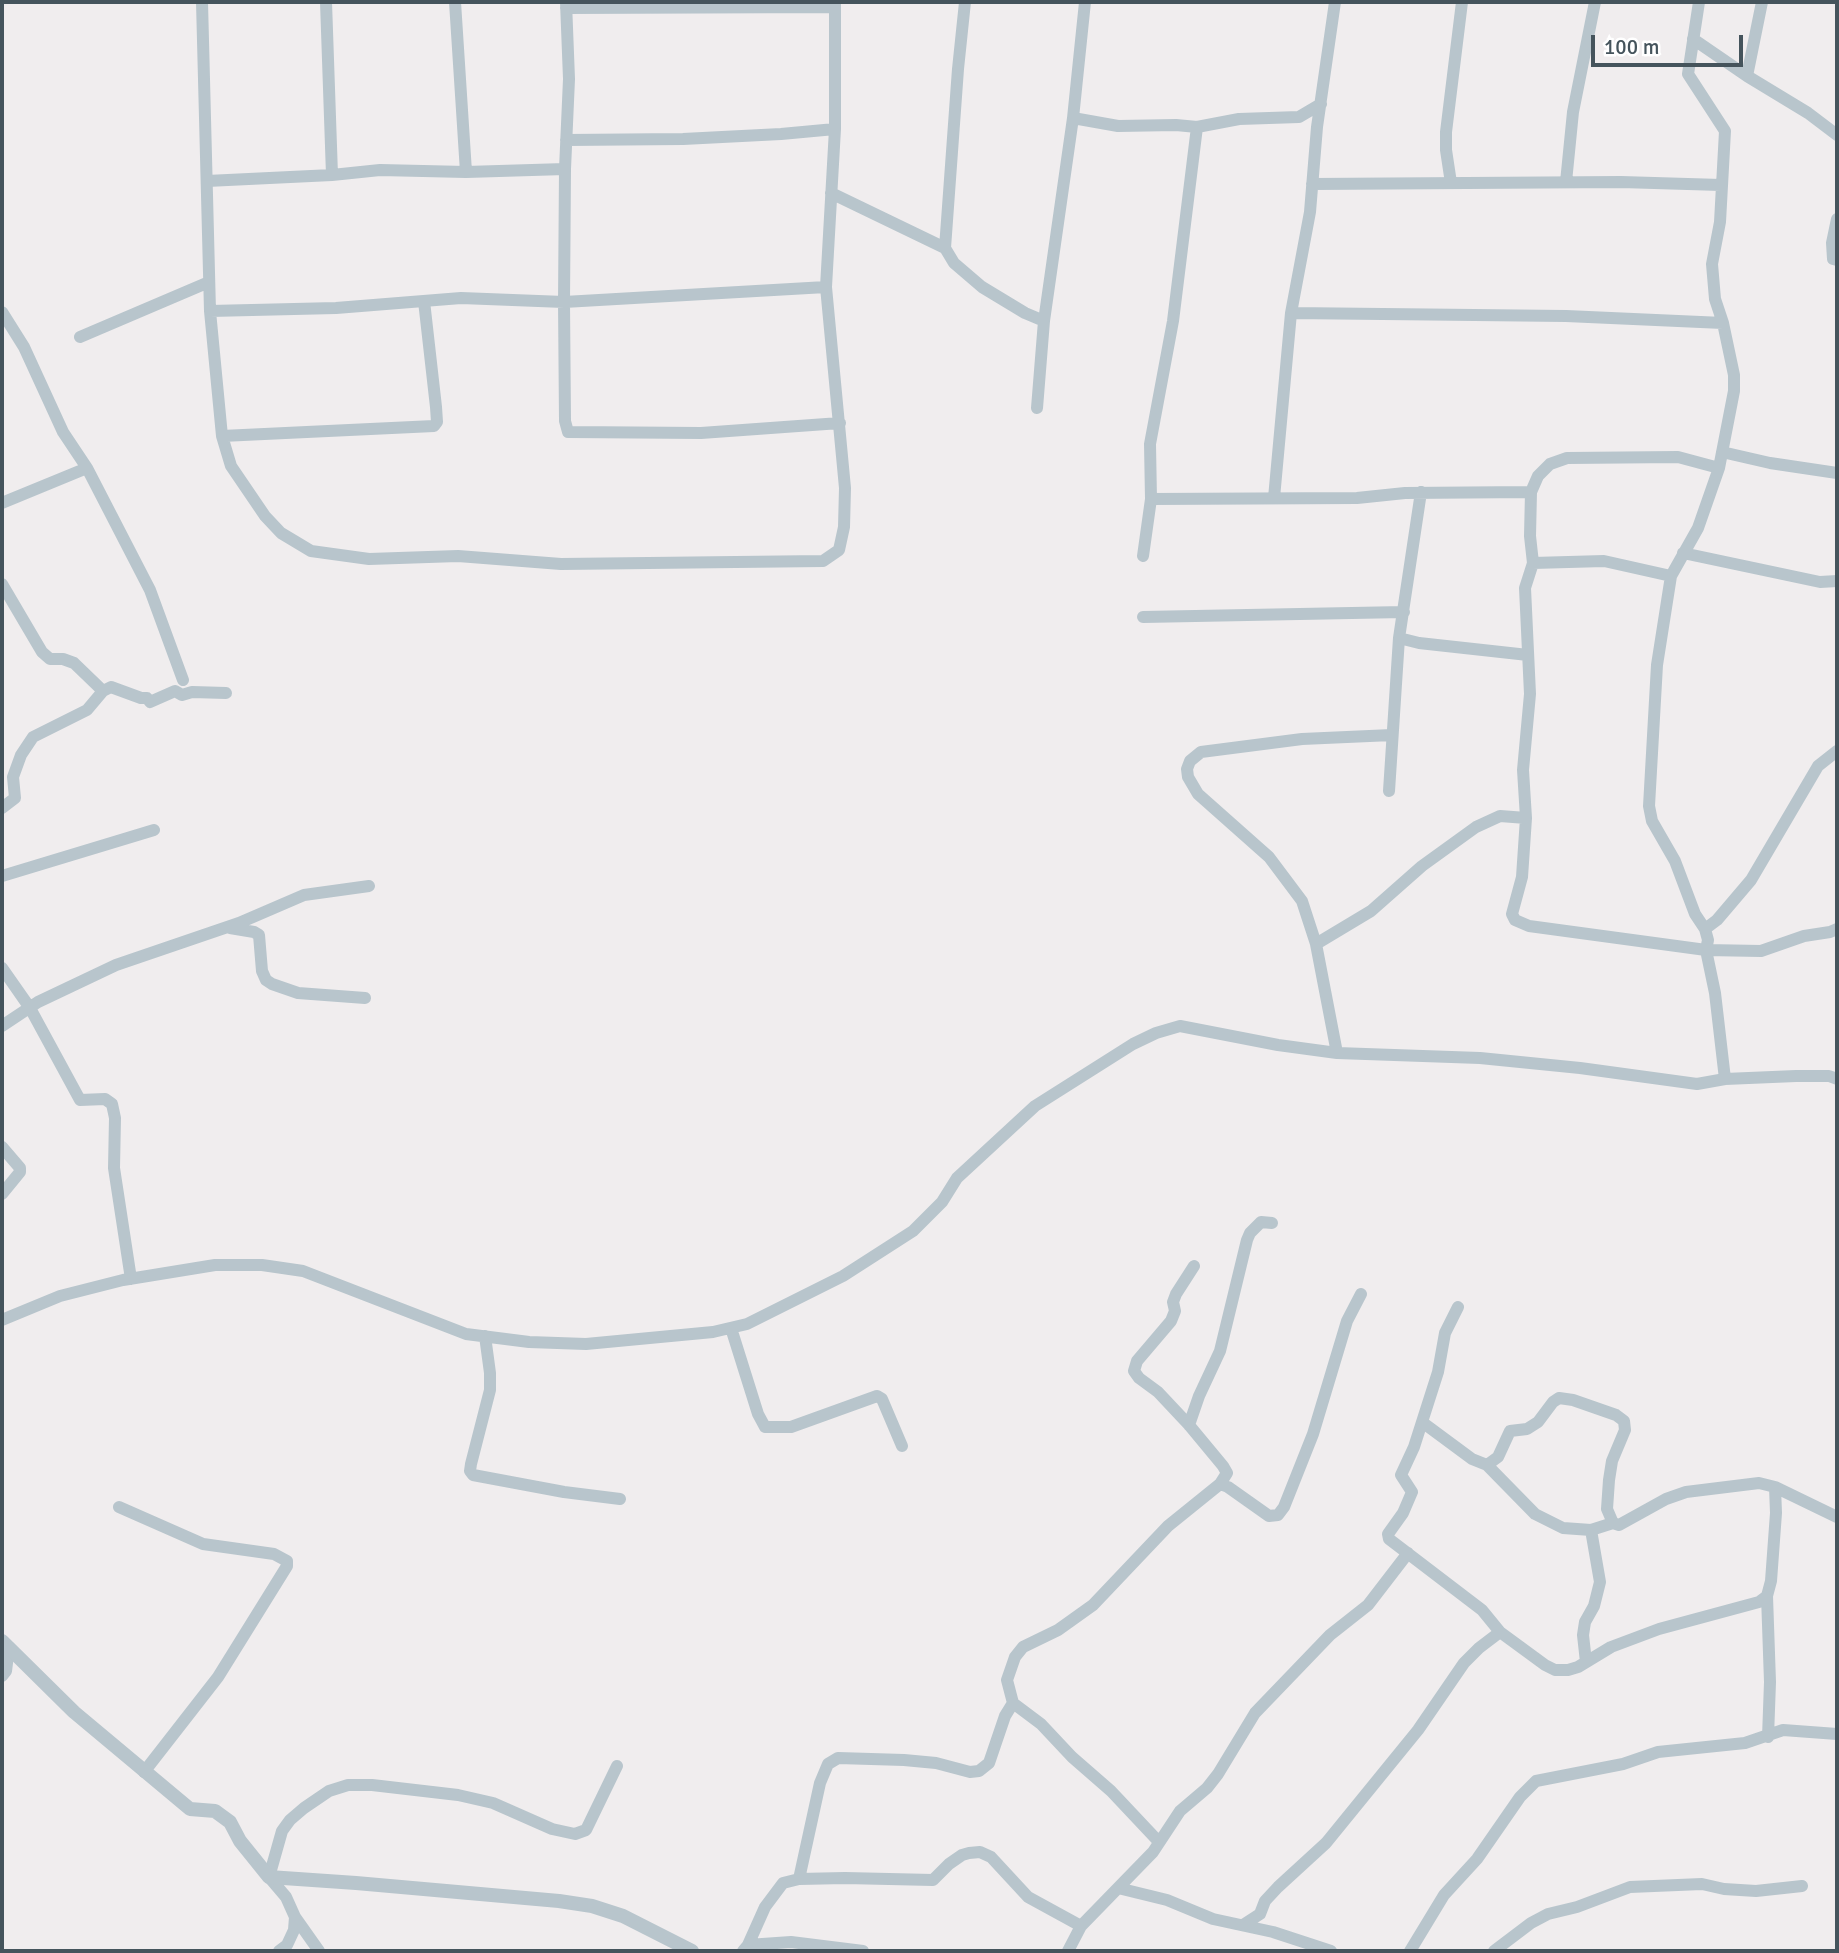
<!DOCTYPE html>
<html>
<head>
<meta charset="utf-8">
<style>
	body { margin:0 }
	#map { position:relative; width:1839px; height:1953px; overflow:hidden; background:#f0edee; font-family:Signika,sans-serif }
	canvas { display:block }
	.frame { position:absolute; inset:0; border:4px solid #45545c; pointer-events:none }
	.scale { position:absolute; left:1591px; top:35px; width:152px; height:32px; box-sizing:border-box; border:4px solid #45545c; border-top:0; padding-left:9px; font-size:21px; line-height:24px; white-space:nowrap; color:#45545c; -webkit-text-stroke:5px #fff; paint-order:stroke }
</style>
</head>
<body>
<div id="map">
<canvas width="1839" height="1953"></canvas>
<div class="frame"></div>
<div class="scale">100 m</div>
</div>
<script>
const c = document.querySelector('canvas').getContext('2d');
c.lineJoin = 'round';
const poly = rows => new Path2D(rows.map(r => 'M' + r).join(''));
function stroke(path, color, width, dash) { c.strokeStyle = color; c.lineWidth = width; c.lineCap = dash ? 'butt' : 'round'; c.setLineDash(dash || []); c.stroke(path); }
stroke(poly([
	[202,2,210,311,222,436,231,466,265,516,281,533,311,551,369,559,458,556,561,564,823,561,839,550,844,527,845,488,826,287,835,129,835,2],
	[326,2,332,175],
	[455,2,466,172],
	[566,2,569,79,565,169,564,302,565,421,568,432,701,433,840,423],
	[1699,2,1688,74,1725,131,1720,222,1712,264,1715,299,1723,323,1734,375,1734,391,1719,468,1698,528,1671,576,1657,665,1649,806,1652,821,1675,861,1695,914,1705,929,1708,940,1706,950,1715,993,1725,1079],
	[566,8,835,7],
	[1693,39,1747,76,1808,113,1837,135],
	[1747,76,1762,2],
	[1073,118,1118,126,1176,125,1197,127,1239,119,1299,117,1321,104],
	[566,140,683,139,781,134,835,129],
	[207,181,332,175,380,170,466,172,565,169],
	[1566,182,1573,112,1595,2],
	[1451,183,1446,150,1446,132,1462,2],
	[1312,184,1621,182,1721,185],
	[831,193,945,248,954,263,982,287,1025,313,1044,321],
	[1837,219,1832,243,1833,259,1837,260],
	[945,248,958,69,965,2],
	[210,311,336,308,461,298,564,302,826,287],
	[2,312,24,347,63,432,87,468,150,590,183,680],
	[1291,313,1566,316,1723,323],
	[80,337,209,282],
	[1037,408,1044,321,1073,118,1085,2],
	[222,436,434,426,437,422,436,407,424,301],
	[1722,452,1770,463,1837,473],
	[1719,468,1678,457,1567,458,1550,464,1538,476,1531,492,1530,536,1533,563,1525,588,1530,694,1523,770,1526,818,1522,877,1512,914,1515,920,1529,926,1706,950,1761,951,1804,936,1830,932,1837,929],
	[1274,498,1291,313,1310,212,1317,127,1335,2],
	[1151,499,1357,498,1405,493,1531,492],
	[2,503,87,468],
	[1683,553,1820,582,1837,581],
	[1143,556,1151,499,1150,444,1173,321,1197,127],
	[1533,563,1604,561,1671,576],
	[2,584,42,652,50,659,63,659,74,663,103,691],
	[1143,617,1404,612],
	[1399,638,1419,643,1528,655],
	[1389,791,1399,638,1421,492],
	[2,808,15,798,13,777,21,755,33,737,87,710,103,691,111,687,141,698,147,698,150,702,175,691,182,695,192,692,226,693],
	[2,876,154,830],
	[230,928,254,932,259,935,262,971,266,980,272,984,298,993,365,998],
	[1705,929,1717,920,1751,880,1818,766,1837,751],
	[1316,944,1371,911,1422,866,1476,827,1500,816,1526,818],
	[2,968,30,1008,80,1100,105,1099,112,1104,115,1118,114,1168,131,1279],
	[2,1026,38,1002,116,965,239,923,304,895,369,886],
	[1337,1053,1316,944,1302,901,1269,857,1198,794,1188,777,1187,769,1190,761,1201,752,1302,739,1392,735],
	[2,1147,20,1168,20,1172,2,1194],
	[2,1320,60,1296,123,1280,215,1265,262,1265,303,1271,466,1334,529,1342,586,1344,713,1332,747,1324,843,1276,913,1231,942,1202,957,1178,1035,1106,1133,1044,1156,1033,1180,1026,1278,1045,1337,1053,1480,1058,1580,1068,1697,1084,1725,1079,1796,1076,1829,1076,1837,1079],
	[731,1328,758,1414,765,1427,791,1427,877,1396,882,1399,902,1446],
	[485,1336,490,1373,490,1390,471,1464,470,1471,473,1475,564,1492,620,1499],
	[1422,1422,1472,1459,1487,1465,1535,1514,1563,1528,1591,1530,1613,1523,1619,1525,1666,1499,1686,1492,1759,1483,1775,1487,1837,1517],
	[1189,1425,1199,1396,1220,1351,1247,1240,1250,1233,1261,1222,1272,1223],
	[1487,1465,1498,1457,1510,1431,1527,1429,1538,1422,1553,1402,1559,1398,1573,1400,1616,1415,1624,1421,1625,1430,1612,1461,1609,1480,1607,1509,1613,1523],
	[1220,1484,1228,1487,1269,1516,1278,1515,1284,1507,1313,1434,1347,1321,1361,1294],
	[119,1507,203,1544,274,1554,287,1561,287,1566,218,1677,144,1772],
	[1767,1596,1770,1682,1768,1737],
	[1500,1632,1545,1665,1555,1670,1568,1670,1578,1667,1611,1647,1659,1629,1759,1602,1767,1596,1771,1581,1776,1513,1775,1487],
	[1586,1662,1583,1635,1585,1622,1594,1606,1600,1582,1591,1530],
	[2,1676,6,1671,9,1647],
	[1013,1703,1041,1724,1072,1757,1111,1791,1159,1842],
	[799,1879,820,1783,828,1764,838,1758,904,1760,936,1763,970,1772,979,1771,989,1763,1005,1716,1013,1703,1007,1680,1015,1657,1023,1647,1058,1630,1093,1605,1168,1526,1220,1484,1227,1473,1223,1466,1189,1425,1158,1392,1139,1378,1134,1371,1137,1361,1171,1321,1175,1311,1173,1302,1176,1294,1194,1266],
	[1118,1888,1167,1900,1213,1919,1273,1932,1331,1951],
	[295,1917,319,1951],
	[1243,1925,1260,1914,1265,1901,1278,1887,1326,1843,1418,1730,1464,1663,1479,1648,1500,1632,1482,1610,1389,1539,1388,1534,1403,1513,1412,1492,1401,1475,1414,1447,1438,1372,1445,1333,1458,1307],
	[748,1945,791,1942,863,1951],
	[279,1951,287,1945,294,1930,295,1917,286,1897,269,1877,282,1831,290,1820,304,1808,329,1791,348,1785,372,1785,458,1795,493,1803,552,1829,575,1834,586,1830,617,1766],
	[743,1951,748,1945,765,1907,783,1883,799,1879,845,1878,933,1880,949,1864,962,1855,969,1853,980,1852,991,1857,1028,1897,1081,1926],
	[1068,1951,1081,1926,1153,1852,1180,1811,1207,1788,1218,1774,1255,1713,1330,1635,1368,1605,1408,1553],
	[1410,1951,1444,1895,1477,1859,1520,1797,1536,1781,1623,1764,1658,1752,1745,1743,1783,1730,1837,1734],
	[1494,1951,1531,1923,1548,1914,1577,1907,1630,1887,1702,1884,1724,1889,1756,1891,1802,1886]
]), '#b8c5cc', 12);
stroke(poly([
	[2,1641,74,1712,190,1809,215,1811,230,1822,240,1841,269,1877,356,1883,559,1901,592,1906,623,1916,692,1951]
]), '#b8c5cc', 14);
</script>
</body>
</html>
